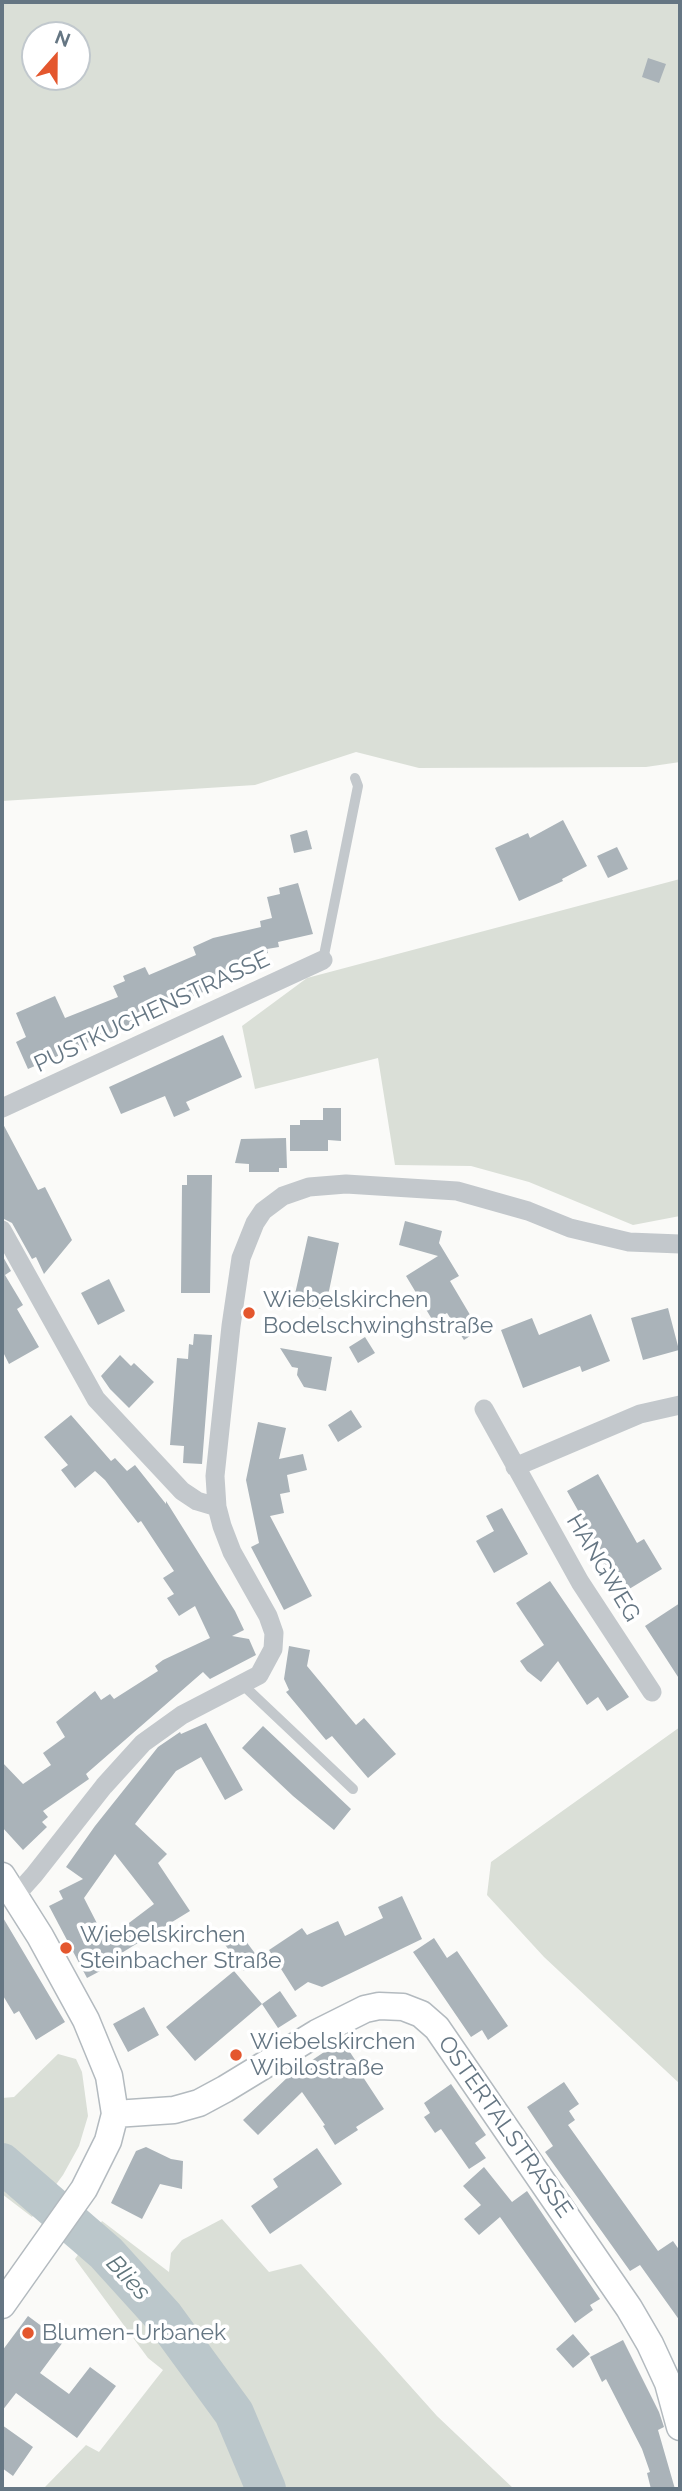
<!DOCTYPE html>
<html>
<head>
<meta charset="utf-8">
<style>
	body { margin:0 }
	#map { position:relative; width:682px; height:2491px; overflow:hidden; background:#fafaf8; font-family:Raleway,sans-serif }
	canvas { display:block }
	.frame { position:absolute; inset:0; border:4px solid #657683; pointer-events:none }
	.north { position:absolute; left:21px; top:21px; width:70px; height:70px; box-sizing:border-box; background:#fff; border:2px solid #c1c8cd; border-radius:50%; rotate:21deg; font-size:19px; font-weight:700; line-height:28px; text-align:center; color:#657683 }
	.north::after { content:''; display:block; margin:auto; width:24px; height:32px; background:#e4572e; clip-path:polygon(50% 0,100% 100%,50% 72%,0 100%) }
</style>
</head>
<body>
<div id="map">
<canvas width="682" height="2491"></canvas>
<div class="frame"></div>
<div class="north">N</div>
</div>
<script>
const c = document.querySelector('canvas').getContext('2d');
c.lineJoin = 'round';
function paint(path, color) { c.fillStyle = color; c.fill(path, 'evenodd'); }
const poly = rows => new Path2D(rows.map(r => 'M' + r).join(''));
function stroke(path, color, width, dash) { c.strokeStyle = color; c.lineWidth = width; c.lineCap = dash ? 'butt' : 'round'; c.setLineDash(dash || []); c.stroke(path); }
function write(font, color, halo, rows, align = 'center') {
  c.font = font + ' Raleway,sans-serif'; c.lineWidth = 7; c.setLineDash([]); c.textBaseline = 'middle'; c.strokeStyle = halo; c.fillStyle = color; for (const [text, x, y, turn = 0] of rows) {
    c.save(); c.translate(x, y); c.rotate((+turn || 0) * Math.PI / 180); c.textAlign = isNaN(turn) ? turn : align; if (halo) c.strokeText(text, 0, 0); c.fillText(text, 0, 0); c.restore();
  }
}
paint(poly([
	[2,2,680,2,680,762,646,767,419,768,356,752,255,785,2,801],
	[35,35,77,35,77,77,35,77],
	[680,879,680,1216,633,1225,529,1182,471,1166,395,1165,378,1058,255,1089,242,1026,307,978],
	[680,1727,680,2084,544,1957,487,1895,491,1862],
	[58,2054,76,2059,82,2072,88,2116,79,2146,63,2175,32,2217,2,2194,2,2098,14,2097],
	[222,2219,269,2272,301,2264,437,2416,514,2489,46,2489,45,2487,86,2445,99,2452,163,2370,148,2358,75,2259,102,2221,169,2272,171,2253,182,2240]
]), '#dadfd7');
stroke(poly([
	[2,2163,106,2253,164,2317,234,2413,266,2489]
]), '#bbc7cb', 40);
paint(poly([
	[648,58,666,64,659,83,642,77],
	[563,820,587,866,562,879,563,881,519,901,495,848,528,833,530,838],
	[307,830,312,849,294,853,290,835],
	[617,847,628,869,608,878,597,856],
	[298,883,313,934,278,942,279,947,267,949,268,953,229,963,235,978,28,1069,16,1042,26,1037,16,1013,55,996,65,1018,118,997,113,986,125,981,123,976,145,967,149,975,196,955,193,947,213,938,261,927,260,921,272,918,267,897,280,894,279,888],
	[223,1035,242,1077,186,1102,190,1110,174,1117,165,1096,121,1114,109,1087],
	[323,1108,341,1108,341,1141,328,1140,328,1151,290,1151,290,1125,300,1125,300,1120,323,1120],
	[2,1122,38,1190,45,1187,72,1240,44,1274,36,1257,32,1259,12,1223,2,1218],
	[286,1138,287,1168,279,1168,279,1172,249,1172,249,1164,235,1163,241,1139],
	[187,1175,212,1175,210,1293,181,1293,182,1185,187,1185],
	[405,1221,442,1231,439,1243,459,1276,450,1281,479,1330,464,1340,447,1313,433,1321,406,1276,438,1256,399,1245],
	[308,1236,339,1243,325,1310,293,1303],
	[2,1255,11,1271,5,1275,23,1305,17,1309,39,1347,9,1364,2,1350],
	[109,1279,125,1311,98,1325,81,1293],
	[668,1308,679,1350,643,1360,631,1318],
	[591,1314,610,1361,582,1372,580,1366,523,1388,501,1330,532,1318,539,1335],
	[194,1334,212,1335,202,1464,183,1463,184,1446,170,1445,177,1358,188,1359,189,1344,193,1345],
	[365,1337,375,1353,358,1363,349,1347],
	[280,1348,332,1357,326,1391,304,1387,297,1375,298,1368,292,1367],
	[120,1355,131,1366,134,1363,154,1382,129,1408,110,1389,101,1376],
	[351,1410,362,1427,338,1442,328,1425],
	[71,1415,111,1461,115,1458,127,1471,135,1465,166,1504,166,1501,235,1611,244,1630,232,1636,249,1639,256,1655,210,1679,203,1672,86,1774,89,1779,43,1811,48,1817,42,1822,47,1827,23,1850,2,1827,2,1762,23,1784,51,1765,43,1753,65,1737,56,1722,95,1691,101,1700,110,1694,114,1699,158,1671,155,1666,163,1660,210,1638,195,1606,179,1616,167,1598,174,1594,163,1578,174,1571,141,1521,138,1523,105,1480,95,1471,75,1488,61,1470,68,1465,44,1437],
	[258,1422,286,1428,279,1459,303,1454,307,1470,287,1475,290,1492,280,1494,284,1513,270,1516,312,1596,284,1610,251,1547,259,1543,246,1480],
	[598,1474,637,1543,644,1539,662,1569,621,1594,603,1564,607,1562,567,1491],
	[502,1508,528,1554,494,1573,476,1541,494,1531,486,1516],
	[550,1581,629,1697,607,1711,598,1697,587,1705,558,1661,541,1682,527,1671,520,1661,544,1645,516,1603],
	[680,1603,680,1680,645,1626],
	[289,1646,310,1650,307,1666,356,1725,364,1718,396,1754,368,1778,332,1736,326,1740,286,1692,289,1690,284,1679],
	[206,1723,243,1790,225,1800,201,1757,176,1771,135,1824,167,1854,158,1863,190,1911,115,1957,117,1962,87,1978,49,1906,63,1899,59,1891,83,1879,66,1867,95,1826,158,1747,180,1732,181,1734],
	[115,1854,154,1904,121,1929,104,1937,84,1898],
	[263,1726,351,1809,334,1830,293,1796,242,1748],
	[402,1896,422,1939,322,1987,308,1982,295,1991,269,1950,302,1928,307,1935,338,1921,345,1936,383,1918,378,1907],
	[2,1916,65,2022,36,2040,19,2011,14,2014,2,1994],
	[236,1928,260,1960,244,1971,221,1939],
	[434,1938,447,1958,457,1951,508,2026,488,2040,482,2030,471,2037,413,1952],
	[234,1971,262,2004,195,2061,166,2027],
	[280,1991,297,2016,278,2028,262,2004],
	[144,2007,159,2035,128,2052,113,2024],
	[342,2040,363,2072,361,2074,384,2109,356,2127,358,2130,335,2145,323,2126,325,2125,302,2092,258,2135,243,2120,290,2075],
	[564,2082,579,2104,569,2111,575,2120,568,2125,658,2251,673,2241,680,2251,680,2321,640,2265,630,2271,545,2152,553,2146,527,2107],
	[451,2084,486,2135,475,2143,486,2158,469,2169,441,2129,435,2133,424,2117,430,2113,424,2103],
	[146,2147,171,2159,183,2161,182,2189,160,2184,142,2219,111,2203,136,2151],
	[317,2148,342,2184,270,2234,251,2206,278,2187,273,2179],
	[484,2167,512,2202,527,2191,600,2299,590,2305,593,2310,575,2323,500,2217,479,2235,464,2219,481,2205,463,2186],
	[28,2316,63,2342,40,2373,69,2394,90,2367,116,2386,77,2438,16,2393,2,2411,2,2351],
	[573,2334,590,2354,573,2368,556,2349],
	[623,2340,659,2412,664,2427,658,2430,675,2489,651,2489,647,2473,650,2472,642,2449,606,2379,602,2382,590,2357],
	[2,2425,33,2447,13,2476,2,2468]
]), '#aab3b9');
const secondary = poly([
	[2,1876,40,1936,86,2020,109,2076,115,2114,108,2141,84,2189,2,2305],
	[115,2114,174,2110,199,2103,225,2089,317,2033,365,2009,379,2006,403,2007,421,2014,437,2028,629,2308,650,2344,668,2383,680,2427]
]);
stroke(secondary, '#b3babf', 29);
stroke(poly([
	[323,960,358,786,355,778],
	[243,1685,353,1789]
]), '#c3c8cc', 10);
stroke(poly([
	[2,1108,323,960],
	[2,1230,96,1399,182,1491,197,1501,217,1507],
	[484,1409,580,1582,652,1692],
	[515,1467,640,1414,680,1405],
	[16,1895,34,1875,104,1786,143,1743,182,1715,259,1675,273,1649,274,1633,268,1616,232,1552,222,1526,217,1507,215,1476,231,1326,241,1258,255,1223,263,1211,283,1196,309,1187,346,1184,457,1191,528,1211,570,1228,629,1242,680,1244]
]), '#c3c8cc', 19);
stroke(secondary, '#fff', 26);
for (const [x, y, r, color] of [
	[249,1313,7,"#e4572e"],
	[66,1948,7,"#e4572e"],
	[236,2055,7,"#e4572e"],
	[28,2333,7,"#e4572e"]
]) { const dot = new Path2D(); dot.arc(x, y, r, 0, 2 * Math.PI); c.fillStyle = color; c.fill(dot); stroke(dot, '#fff', 2.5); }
write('23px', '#657683', '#fff', [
	["PUSTKUCHENSTRASSE",152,1012,-25],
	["HANGWEG",603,1568,59],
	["OSTERTALSTRASSE",505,2127,55]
]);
write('23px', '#657683', '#fff', [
	["Wiebelskirchen",263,1300],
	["Bodelschwinghstraße",263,1326],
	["Wiebelskirchen",80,1935],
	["Steinbacher Straße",80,1961],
	["Wiebelskirchen",250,2042],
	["Wibilostraße",250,2068],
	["Blumen-Urbanek",42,2333]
], 'left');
write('italic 24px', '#60757c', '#fff', [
	["Blies",128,2278,47]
]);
</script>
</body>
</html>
